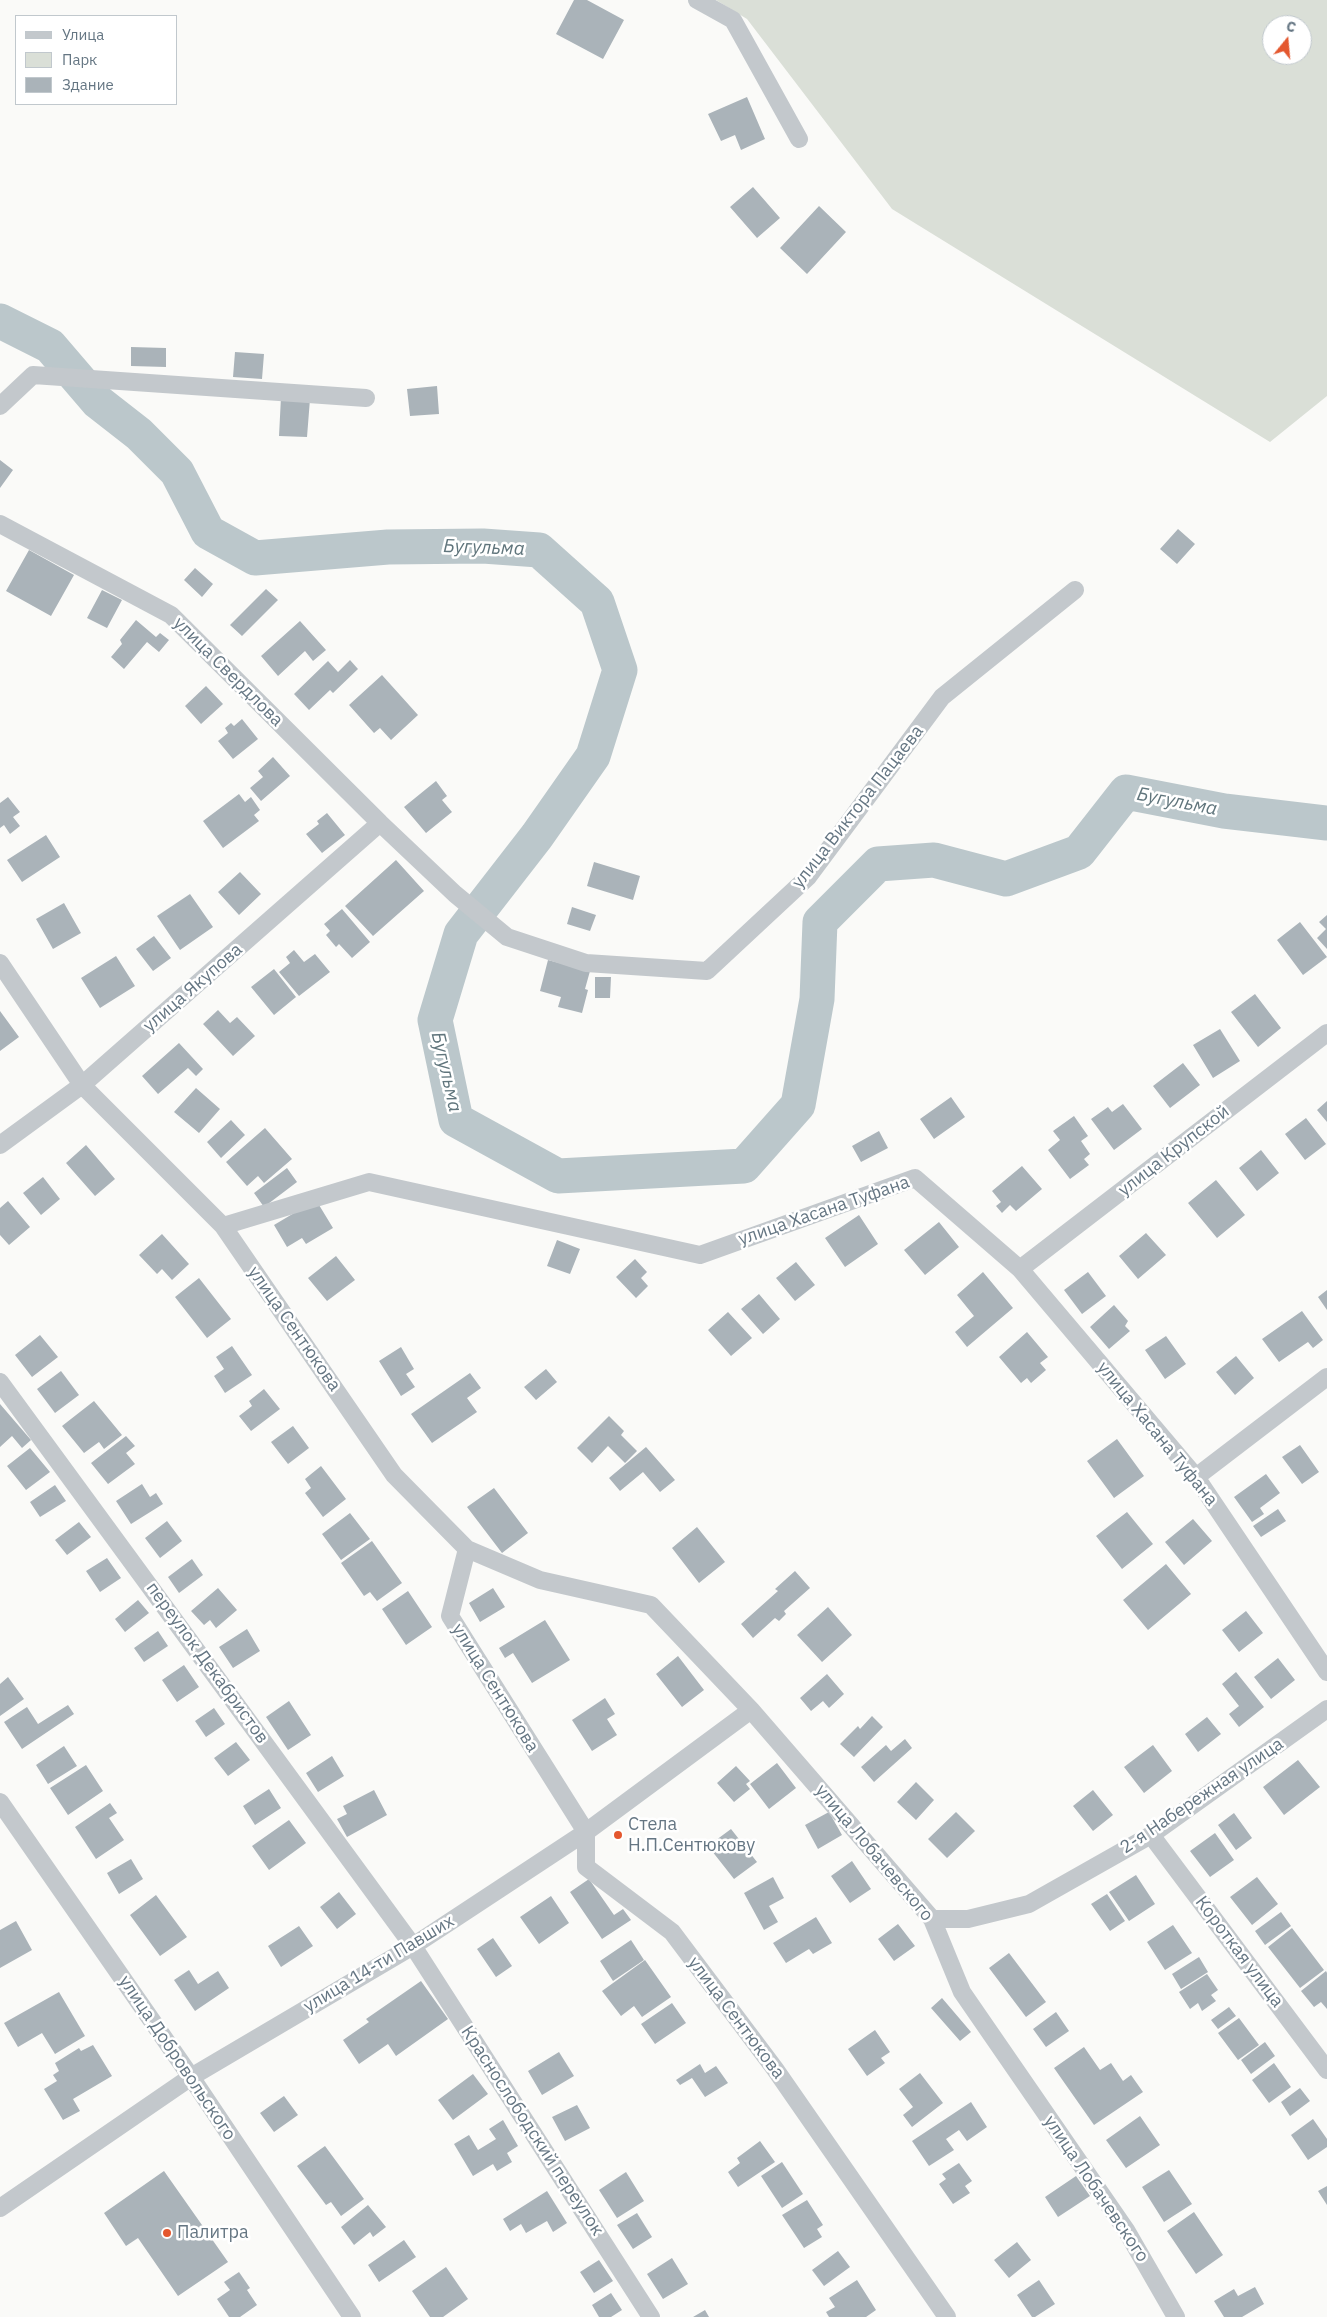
<!DOCTYPE html>
<html>
<head>
<meta charset="utf-8">
<style>
	body { margin:0 }
	#map { position:relative; width:1327px; height:2317px; overflow:hidden; background:#fafaf8; font-family:"IBM Plex Sans",sans-serif }
	canvas { display:block }
	.legend { position:absolute; left:15px; top:15px; width:162px; height:90px; box-sizing:border-box; background:#fff; border:1px solid #c1c8cd; margin:0; padding:6px 9px; list-style:none; font-size:15px; color:#657683 }
	.legend li { display:flex; align-items:center; gap:10px; height:25px }
	.legend b { width:25px; border:1px solid #c1c8cd }
	.north { position:absolute; left:1262px; top:15px; width:50px; height:50px; box-sizing:border-box; background:#fff; border:1px solid #c1c8cd; border-radius:50%; rotate:17deg; font-size:14px; font-weight:700; line-height:20px; text-align:center; color:#657683 }
	.north::after { content:''; display:block; margin:auto; width:18px; height:22px; background:#e4572e; clip-path:polygon(50% 0,100% 100%,50% 72%,0 100%) }
</style>
</head>
<body>
<div id="map">
<canvas width="1327" height="2317"></canvas>
<ul class="legend">
<li><b style="height:6px;background:#c3c8cc"></b>Улица</li>
<li><b style="height:14px;background:#dadfd7"></b>Парк</li>
<li><b style="height:14px;background:#aab3b9"></b>Здание</li>
</ul>
<div class="north">С</div>
</div>
<script>
const c = document.querySelector('canvas').getContext('2d');
c.lineJoin = 'round';
function paint(path, color) { c.fillStyle = color; c.fill(path, 'evenodd'); }
const poly = rows => new Path2D(rows.map(r => 'M' + r).join(''));
function stroke(path, color, width, dash) { c.strokeStyle = color; c.lineWidth = width; c.lineCap = dash ? 'butt' : 'round'; c.setLineDash(dash || []); c.stroke(path); }
function write(font, color, halo, rows, align = 'center') {
  c.font = font + ' "IBM Plex Sans",sans-serif'; c.lineWidth = 5; c.setLineDash([]); c.textBaseline = 'middle'; c.strokeStyle = halo; c.fillStyle = color; for (const [text, x, y, turn = 0] of rows) {
    c.save(); c.translate(x, y); c.rotate((+turn || 0) * Math.PI / 180); c.textAlign = isNaN(turn) ? turn : align; if (halo) c.strokeText(text, 0, 0); c.fillText(text, 0, 0); c.restore();
  }
}
paint(poly([
	[716,0,1327,0,1327,396,1270,442,892,209,747,19],
	[1272,25,1302,25,1302,55,1272,55]
]), '#dadfd7');
stroke(poly([
	[0,321,50,346,98,402,139,434,177,472,208,532,255,558,388,547,483,546,539,550,597,602,620,670,593,756,537,836,461,934,435,1020,456,1120,558,1176,744,1166,798,1105,817,999,820,922,878,864,934,860,1006,879,1079,852,1126,792,1224,811,1327,823]
]), '#bbc7cb', 35);
paint(poly([
	[574,0,587,0,624,20,603,59,556,34],
	[747,97,765,139,741,150,735,135,721,141,708,114],
	[753,187,780,218,757,238,730,207],
	[819,206,846,232,807,274,780,248],
	[131,347,166,348,166,367,131,366],
	[235,352,264,354,262,379,233,377],
	[437,386,439,414,410,416,407,389],
	[281,397,310,399,307,437,279,436],
	[0,460,13,470,0,488],
	[1178,529,1195,544,1177,564,1160,549],
	[29,550,74,575,51,616,6,591],
	[195,568,213,584,202,597,184,580],
	[266,589,278,600,242,636,230,625],
	[102,590,122,600,107,628,87,618],
	[136,620,156,637,160,633,169,640,159,652,147,642,124,669,111,657,122,644,120,640],
	[300,621,326,650,313,661,305,651,278,676,261,656],
	[350,660,358,669,333,693,330,690,309,710,294,694,328,661,338,672],
	[382,675,418,715,391,740,380,728,374,733,349,705],
	[206,686,223,704,201,724,185,706],
	[242,719,258,739,233,759,218,741,228,733,225,728,231,723,234,726],
	[273,757,290,776,261,801,250,788,263,777,258,771],
	[436,781,447,796,442,800,452,812,426,833,404,807],
	[239,794,245,802,251,797,260,810,254,815,259,821,223,848,203,821],
	[8,797,20,812,13,817,20,826,10,834,4,825,0,828,0,803],
	[327,813,345,835,322,853,306,834,319,824,317,821],
	[46,835,60,857,22,882,7,860],
	[396,860,424,891,373,936,345,906],
	[594,862,640,876,633,900,587,886],
	[240,872,261,894,239,915,218,892],
	[190,894,213,927,180,950,157,916],
	[64,903,81,933,53,949,36,919],
	[572,907,596,915,590,931,567,924],
	[342,909,370,942,352,958,339,944,336,947,326,935,330,931,324,924],
	[1327,915,1327,949,1317,938,1326,929,1319,922],
	[1300,922,1327,957,1303,975,1277,940],
	[154,936,171,958,153,971,136,949],
	[294,950,304,962,315,954,330,972,299,996,279,972,290,963,286,957],
	[116,956,135,986,100,1008,81,978],
	[548,960,590,971,585,989,588,990,582,1013,558,1007,561,997,540,991],
	[274,969,296,997,274,1015,251,987],
	[595,977,611,977,610,998,595,998],
	[1255,994,1281,1028,1258,1047,1231,1012],
	[218,1010,230,1023,237,1017,255,1036,233,1056,203,1024],
	[0,1011,19,1037,0,1051],
	[1220,1029,1240,1061,1213,1078,1193,1045],
	[179,1043,203,1069,196,1076,188,1068,158,1094,142,1076],
	[1183,1063,1200,1085,1170,1108,1153,1086],
	[196,1088,220,1109,199,1133,174,1112],
	[951,1097,965,1117,934,1139,920,1119],
	[1327,1101,1327,1122,1317,1110],
	[1123,1104,1142,1129,1114,1150,1091,1119,1108,1107,1112,1112],
	[1074,1116,1088,1136,1081,1141,1090,1154,1084,1159,1089,1165,1070,1179,1048,1150,1060,1140,1053,1131],
	[1306,1118,1326,1144,1305,1160,1285,1134],
	[231,1120,245,1135,221,1158,207,1142],
	[265,1128,292,1159,264,1183,258,1176,247,1186,226,1162],
	[879,1131,888,1148,861,1162,852,1146],
	[86,1145,115,1179,95,1196,66,1163],
	[1261,1150,1279,1173,1257,1191,1239,1168],
	[1022,1166,1042,1189,1016,1211,1010,1205,1002,1213,996,1206,1001,1202,992,1191],
	[287,1168,297,1182,264,1207,254,1193],
	[43,1177,60,1199,41,1215,23,1193],
	[1216,1180,1245,1215,1217,1238,1188,1203],
	[316,1200,333,1228,306,1244,302,1238,287,1247,274,1225],
	[8,1201,30,1227,9,1245,0,1235,0,1208],
	[859,1215,878,1244,845,1267,825,1238],
	[939,1222,959,1247,925,1275,904,1250],
	[1146,1233,1166,1255,1138,1279,1119,1256],
	[162,1234,189,1264,172,1280,162,1269,157,1274,139,1255],
	[557,1240,580,1249,570,1274,547,1266],
	[336,1256,355,1280,327,1301,308,1278],
	[635,1259,647,1272,641,1278,648,1286,636,1298,616,1277],
	[796,1262,815,1285,795,1301,776,1278],
	[983,1272,1013,1308,967,1347,955,1332,974,1316,957,1295],
	[1088,1272,1106,1296,1082,1314,1064,1290],
	[199,1278,231,1319,207,1338,175,1297],
	[1327,1290,1327,1310,1318,1297],
	[759,1294,780,1319,763,1334,741,1309],
	[1114,1305,1128,1321,1125,1326,1130,1331,1109,1349,1090,1327],
	[1302,1311,1323,1340,1313,1348,1308,1342,1279,1362,1262,1339],
	[728,1312,752,1338,731,1356,708,1330],
	[1027,1332,1048,1357,1040,1363,1046,1370,1031,1383,1027,1378,1021,1383,999,1357],
	[40,1335,58,1357,32,1377,15,1355],
	[1166,1336,1186,1364,1165,1379,1145,1350],
	[232,1346,252,1375,225,1393,214,1376,224,1369,216,1357],
	[401,1347,414,1369,406,1374,415,1387,401,1396,379,1361],
	[1236,1356,1254,1378,1235,1395,1216,1372],
	[546,1369,557,1382,536,1400,524,1387],
	[61,1371,79,1395,55,1413,37,1389],
	[470,1373,481,1388,467,1398,477,1412,432,1443,411,1414],
	[264,1389,280,1409,251,1431,239,1416,252,1406,249,1401],
	[94,1401,122,1435,104,1449,99,1442,84,1453,62,1426],
	[0,1404,31,1440,22,1448,12,1436,0,1447],
	[609,1416,624,1431,621,1435,637,1451,625,1463,608,1446,592,1463,577,1448],
	[293,1426,309,1448,288,1464,271,1442],
	[126,1436,135,1446,126,1453,135,1464,108,1484,91,1463],
	[1117,1439,1144,1476,1114,1498,1087,1461],
	[1300,1445,1319,1472,1302,1484,1282,1457],
	[646,1447,675,1480,660,1492,643,1472,620,1491,609,1478],
	[30,1448,50,1472,26,1490,7,1466],
	[321,1466,346,1499,323,1517,305,1493,311,1488,305,1479],
	[1266,1474,1280,1493,1260,1508,1264,1514,1252,1522,1234,1497],
	[142,1484,150,1497,156,1493,163,1504,131,1524,116,1501],
	[55,1485,66,1501,40,1517,30,1502],
	[494,1488,528,1533,502,1553,467,1507],
	[1278,1509,1286,1521,1261,1537,1253,1526],
	[1127,1512,1153,1544,1122,1569,1096,1536],
	[350,1513,370,1539,341,1560,322,1534],
	[1193,1519,1212,1541,1184,1565,1165,1542],
	[167,1521,182,1541,160,1558,145,1538],
	[79,1522,91,1537,67,1555,55,1540],
	[697,1527,725,1562,699,1583,672,1548],
	[372,1541,402,1583,377,1601,370,1592,364,1596,341,1563],
	[107,1558,121,1578,100,1592,86,1571],
	[192,1559,203,1575,179,1593,168,1577],
	[1166,1564,1191,1594,1148,1630,1123,1600],
	[795,1571,810,1588,784,1611,786,1614,779,1621,775,1618,753,1638,741,1624,778,1591,775,1589],
	[218,1588,237,1610,216,1628,210,1620,204,1625,191,1611],
	[493,1588,505,1607,480,1622,469,1603],
	[408,1591,432,1627,406,1645,382,1609],
	[138,1600,149,1613,125,1632,115,1619],
	[828,1607,852,1635,822,1662,797,1635],
	[1246,1611,1263,1633,1239,1652,1222,1630],
	[545,1620,570,1660,532,1683,513,1653,505,1658,499,1648],
	[247,1629,260,1651,233,1668,219,1647],
	[158,1631,168,1646,144,1662,134,1648],
	[678,1656,704,1690,682,1707,656,1674],
	[1278,1658,1295,1680,1271,1699,1254,1677],
	[184,1665,199,1687,177,1702,162,1680],
	[1236,1672,1264,1707,1239,1727,1229,1714,1239,1706,1222,1684],
	[827,1674,844,1694,829,1708,823,1701,811,1711,800,1698],
	[8,1677,24,1699,0,1716,0,1684],
	[605,1698,615,1714,607,1719,617,1735,592,1751,572,1720],
	[289,1701,311,1735,288,1750,266,1717],
	[68,1705,74,1714,22,1749,4,1722,27,1707,38,1724],
	[214,1708,225,1724,206,1737,195,1721],
	[872,1716,883,1727,854,1757,840,1744,858,1726,860,1729],
	[1207,1717,1221,1734,1198,1752,1185,1734],
	[905,1739,912,1748,874,1782,861,1767,886,1745,891,1751],
	[236,1742,250,1760,228,1776,214,1758],
	[1153,1745,1172,1771,1144,1793,1124,1767],
	[64,1746,77,1766,48,1784,36,1765],
	[332,1756,344,1776,318,1792,306,1773],
	[1298,1760,1320,1787,1284,1815,1263,1787],
	[777,1763,796,1788,769,1809,750,1784],
	[86,1765,103,1791,68,1815,50,1788],
	[736,1766,750,1781,746,1784,750,1789,734,1802,717,1783],
	[916,1782,934,1800,916,1820,897,1802],
	[269,1789,281,1808,255,1825,243,1806],
	[374,1790,387,1815,347,1837,337,1819,347,1814,343,1806],
	[1093,1790,1113,1815,1093,1831,1073,1806],
	[110,1803,117,1813,109,1818,124,1840,96,1859,75,1827],
	[829,1812,842,1835,818,1849,805,1825],
	[956,1812,975,1831,947,1858,928,1839],
	[1234,1813,1252,1838,1236,1850,1218,1825],
	[289,1820,306,1843,269,1870,252,1846],
	[731,1829,757,1862,734,1879,708,1846],
	[1215,1833,1234,1860,1210,1877,1190,1851],
	[131,1859,143,1879,119,1894,107,1873],
	[852,1861,871,1889,850,1903,831,1876],
	[1136,1875,1155,1904,1129,1921,1109,1892],
	[773,1877,784,1898,769,1906,778,1922,764,1930,744,1893],
	[1257,1877,1278,1904,1252,1925,1230,1897],
	[589,1879,614,1915,623,1909,631,1920,602,1939,570,1892],
	[339,1892,356,1914,337,1929,320,1907],
	[1107,1894,1125,1921,1110,1931,1091,1904],
	[156,1895,187,1937,160,1956,130,1915],
	[551,1896,569,1923,539,1944,520,1917],
	[1281,1912,1291,1926,1265,1945,1255,1931],
	[816,1917,832,1943,813,1954,809,1949,786,1963,773,1943],
	[16,1921,32,1950,0,1968,0,1930],
	[898,1924,915,1946,894,1961,878,1939],
	[1173,1925,1192,1953,1165,1970,1147,1942],
	[299,1926,313,1946,281,1967,268,1946],
	[1292,1928,1324,1970,1300,1988,1268,1947],
	[493,1938,512,1966,496,1977,477,1949],
	[631,1940,644,1960,613,1981,600,1961],
	[1009,1953,1046,2002,1026,2017,989,1968],
	[1199,1957,1208,1972,1181,1989,1172,1974],
	[645,1960,671,1997,642,2017,634,2006,621,2016,602,1991],
	[189,1970,198,1984,218,1971,229,1988,195,2011,174,1980],
	[1326,1971,1327,1973,1327,2009,1321,2002,1314,2007,1301,1991],
	[1207,1974,1218,1990,1211,1995,1216,2001,1202,2011,1198,2003,1190,2009,1179,1992],
	[421,1981,448,2019,396,2056,388,2044,359,2064,343,2040,369,2022,366,2019],
	[59,1992,85,2036,55,2054,42,2033,18,2047,4,2023],
	[942,1998,971,2032,960,2041,931,2008],
	[672,2003,686,2023,655,2044,641,2024],
	[1229,2007,1236,2016,1218,2029,1211,2020],
	[1056,2012,1069,2031,1046,2047,1033,2029],
	[1239,2018,1259,2045,1238,2060,1218,2033],
	[875,2030,890,2052,881,2058,885,2063,867,2076,848,2049],
	[1265,2042,1275,2056,1251,2074,1241,2060],
	[93,2045,112,2076,73,2099,80,2111,63,2120,44,2089,57,2081,53,2075,59,2071,55,2063,79,2048,81,2051],
	[1084,2047,1100,2070,1111,2063,1123,2081,1131,2075,1143,2092,1094,2125,1054,2068],
	[559,2052,574,2076,542,2095,528,2071],
	[1274,2063,1291,2087,1269,2103,1252,2080],
	[700,2064,705,2073,716,2066,728,2083,705,2097,692,2078,680,2085,676,2080],
	[920,2073,943,2103,912,2127,903,2115,913,2107,899,2089],
	[473,2074,488,2094,453,2120,438,2100],
	[1300,2088,1310,2101,1290,2116,1281,2102],
	[284,2096,298,2115,274,2132,260,2113],
	[971,2102,987,2127,967,2141,959,2130,946,2139,954,2150,929,2166,912,2141],
	[577,2105,590,2128,565,2141,552,2117],
	[1140,2116,1160,2145,1126,2168,1106,2140],
	[1313,2119,1327,2139,1327,2147,1308,2160,1291,2135],
	[503,2120,518,2146,507,2153,512,2162,497,2171,493,2164,473,2176,454,2144,469,2135,478,2150,496,2139,489,2129],
	[760,2141,775,2162,738,2187,728,2172,740,2163,737,2158],
	[325,2146,364,2199,341,2216,331,2202,326,2205,297,2166],
	[782,2162,803,2194,782,2208,761,2176],
	[959,2163,972,2181,965,2186,970,2193,953,2204,939,2184,946,2179,942,2174],
	[1169,2170,1192,2204,1164,2222,1142,2187],
	[164,2171,228,2262,178,2296,138,2238,126,2246,104,2213],
	[626,2172,644,2201,617,2218,599,2190],
	[1076,2176,1090,2196,1058,2217,1045,2197],
	[1327,2186,1327,2205,1318,2191],
	[547,2191,567,2223,553,2232,547,2221,526,2233,521,2224,510,2231,503,2219],
	[807,2200,823,2225,817,2229,822,2237,804,2248,782,2215],
	[368,2205,386,2227,373,2237,370,2232,354,2245,341,2227],
	[1194,2212,1223,2255,1196,2274,1167,2231],
	[637,2213,652,2237,633,2249,617,2225],
	[404,2240,416,2257,379,2282,368,2265],
	[1017,2242,1031,2260,1009,2278,994,2260],
	[838,2251,850,2267,824,2286,812,2270],
	[672,2258,688,2284,663,2299,647,2274],
	[599,2260,613,2281,594,2293,580,2272],
	[446,2267,468,2299,443,2317,430,2317,412,2291],
	[239,2272,250,2288,247,2290,257,2305,240,2317,229,2317,217,2299,230,2290,224,2282],
	[857,2280,876,2310,866,2317,829,2317,826,2312,835,2307,829,2298],
	[1039,2280,1055,2304,1035,2317,1032,2317,1017,2295],
	[1255,2287,1264,2304,1242,2317,1224,2317,1214,2301,1234,2289,1238,2296],
	[611,2293,622,2310,611,2317,599,2317,592,2305],
	[705,2310,709,2317,693,2317]
]), '#aab3b9');
stroke(poly([
	[697,0,733,20,799,139],
	[0,406,33,375,366,398],
	[0,524,171,615,380,823,455,894,507,937,586,963,707,971,808,877,942,697,1075,590],
	[0,963,82,1085,223,1226,394,1475,467,1549,450,1616,586,1832,586,1867,672,1932,775,2069,947,2317],
	[0,1145,82,1085,380,823],
	[223,1226,369,1182,700,1255,915,1178,1020,1269,1196,1477,1327,1672],
	[1020,1269,1327,1033],
	[0,1382,413,1946,651,2317],
	[1196,1477,1327,1377],
	[467,1549,540,1580,651,1605,751,1710,932,1919,962,1992,1126,2230,1176,2317],
	[0,1802,191,2077,352,2317],
	[1151,1835,1327,2070],
	[932,1919,968,1919,1029,1904,1151,1835,1327,1709],
	[0,2208,191,2077,413,1946,586,1832,751,1710]
]), '#c3c8cc', 18);
for (const [x, y, r, color] of [
	[618,1835,5,"#e4572e"],
	[167,2233,5,"#e4572e"]
]) { const dot = new Path2D(); dot.arc(x, y, r, 0, 2 * Math.PI); c.fillStyle = color; c.fill(dot); stroke(dot, '#fff', 2); }
write('18px', '#657683', '#fff', [
	["улица Свердлова",228,672,45],
	["улица Виктора Пацаева",858,807,-52],
	["улица Якупова",193,988,-41],
	["улица Крупской",1174,1151,-38],
	["улица Хасана Туфана",824,1211,-19],
	["улица Сентюкова",294,1329,55],
	["улица Хасана Туфана",1157,1434,51],
	["переулок Декабристов",207,1663,54],
	["улица Сентюкова",495,1688,58],
	["2-я Набережная улица",1202,1796,-34],
	["улица Лобачевского",874,1853,50],
	["Короткая улица",1239,1952,53],
	["улица 14-ти Павших",379,1964,-31],
	["улица Сентюкова",736,2018,53],
	["улица Добровольского",177,2058,56],
	["Краснослободский переулок",532,2131,57],
	["улица Лобачевского",1096,2189,56]
]);
write('18px', '#657683', '#fff', [
	["Стела",628,1825],
	["Н.П.Сентюкову",628,1846],
	["Палитра",177,2233]
], 'left');
write('italic 19px', '#60757c', '#fff', [
	["Бугульма",484,548,2],
	["Бугульма",1177,802,11],
	["Бугульма",446,1072,77]
]);
</script>
</body>
</html>
